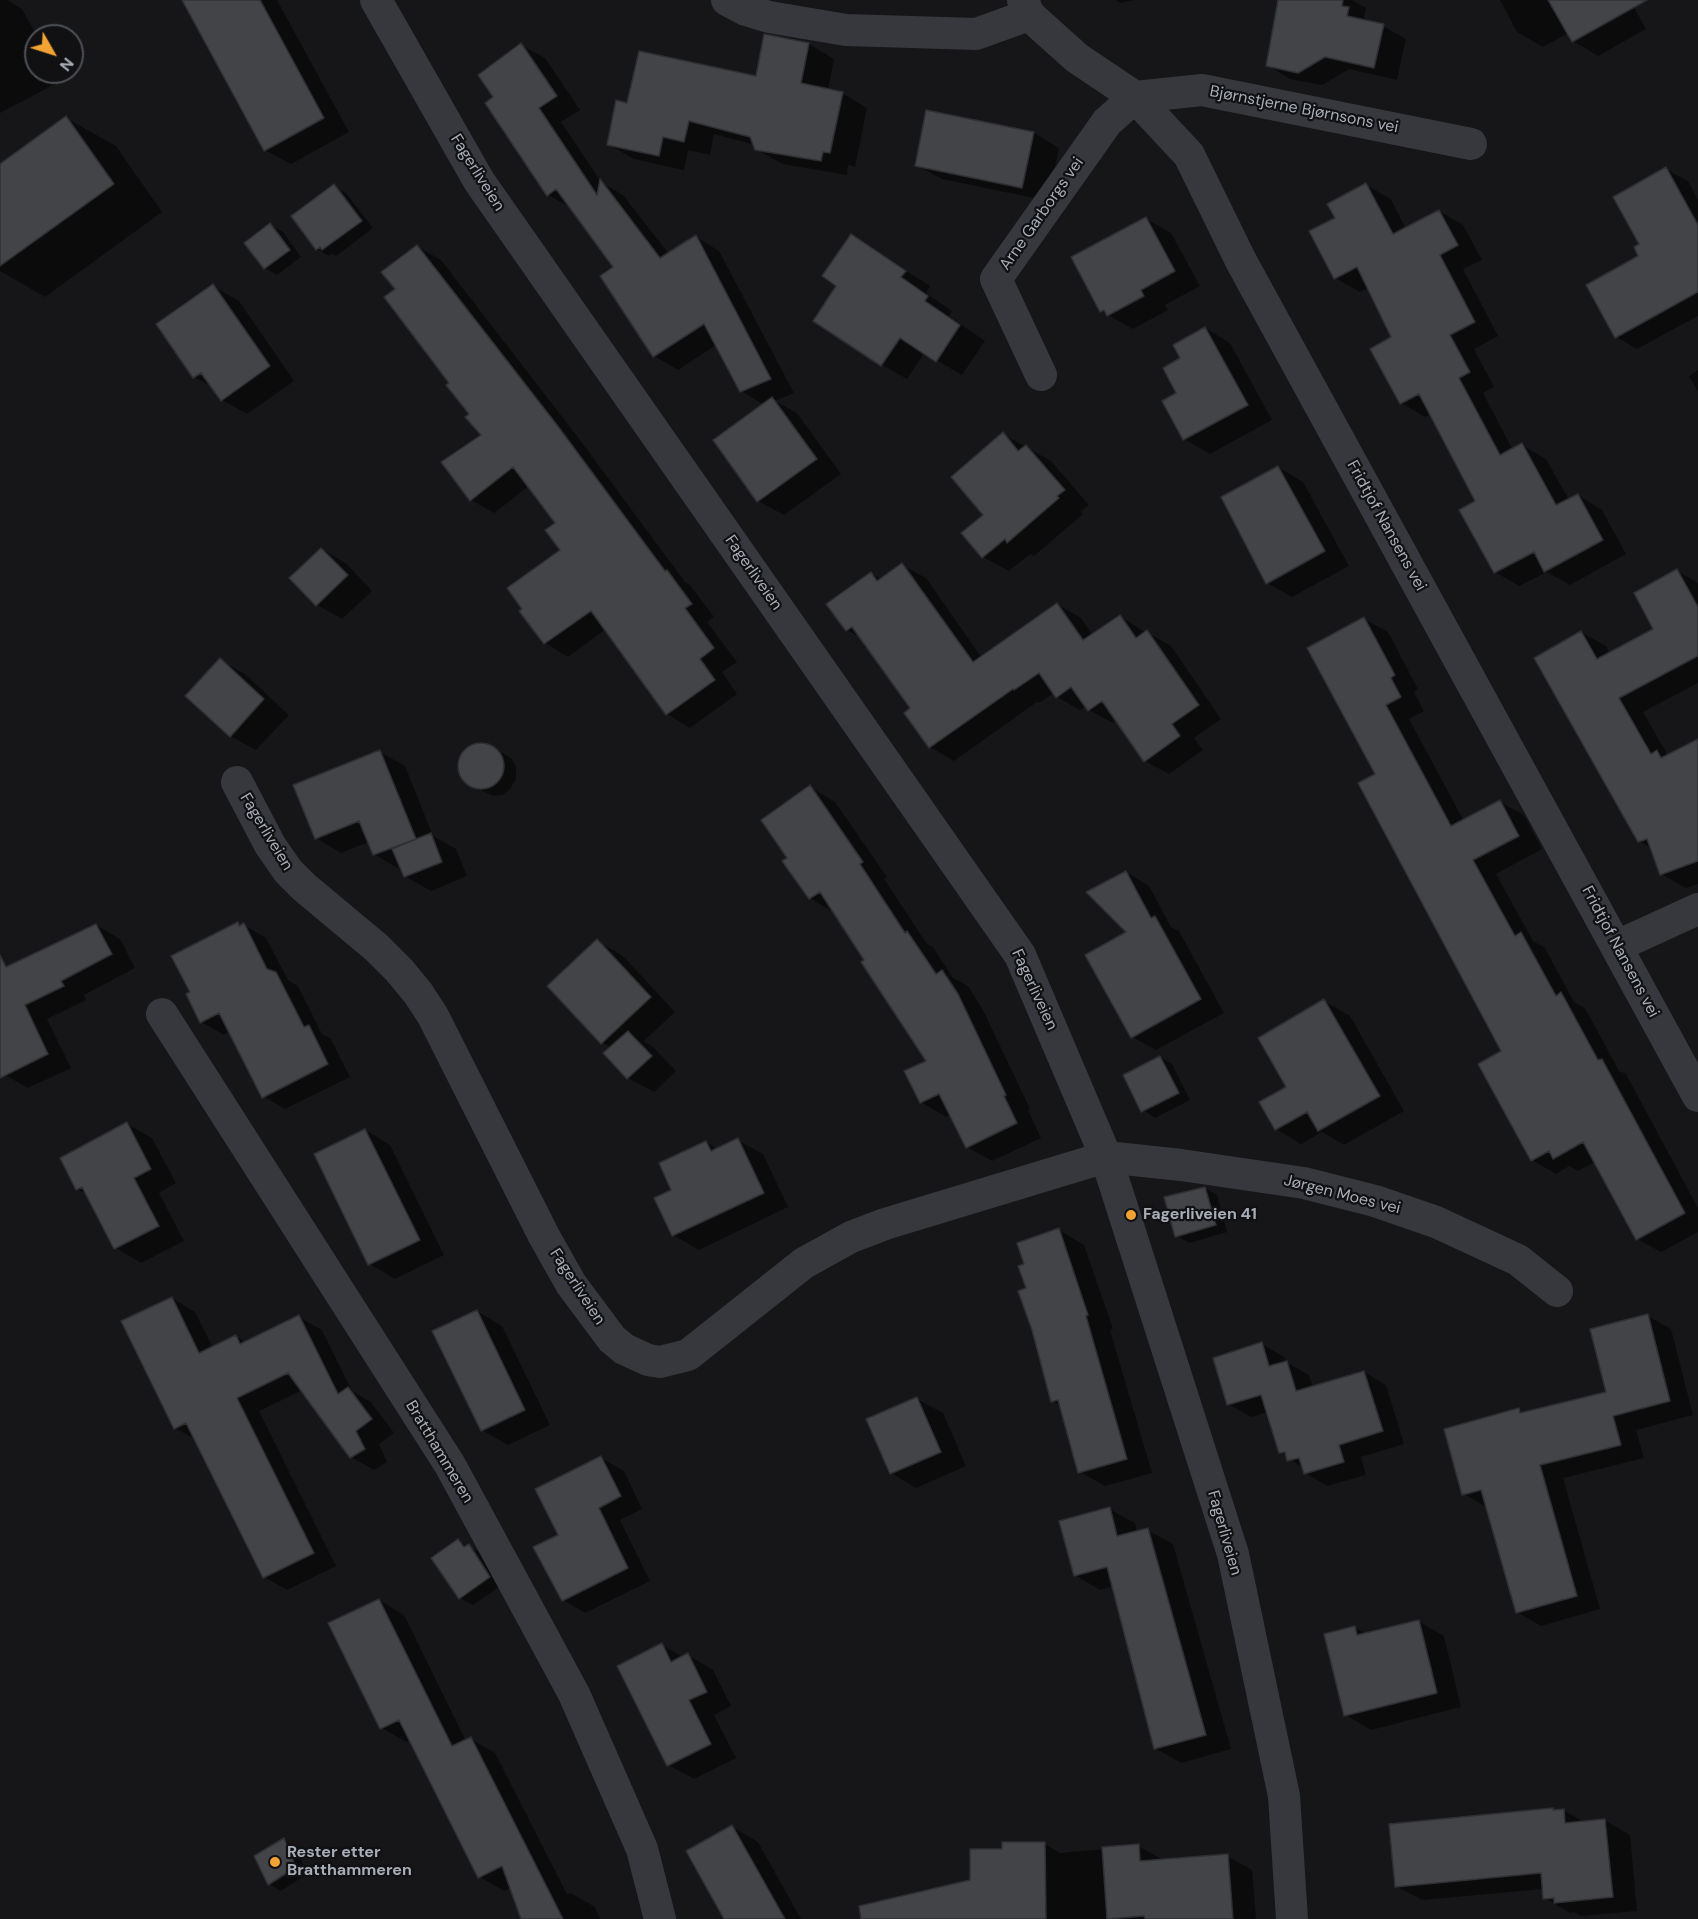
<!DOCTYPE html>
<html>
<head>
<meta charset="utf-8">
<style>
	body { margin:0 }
	#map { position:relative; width:1698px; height:1919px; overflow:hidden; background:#161618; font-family:"DM Sans",sans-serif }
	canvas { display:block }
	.north { position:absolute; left:24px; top:24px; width:60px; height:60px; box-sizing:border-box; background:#111113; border:2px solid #4d5055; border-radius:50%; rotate:129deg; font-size:16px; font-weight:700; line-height:24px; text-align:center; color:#a8aeb8 }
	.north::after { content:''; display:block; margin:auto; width:21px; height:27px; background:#f2a334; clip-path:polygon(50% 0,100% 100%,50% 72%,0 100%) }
</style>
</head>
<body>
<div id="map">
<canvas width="1698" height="1919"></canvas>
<div class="north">N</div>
</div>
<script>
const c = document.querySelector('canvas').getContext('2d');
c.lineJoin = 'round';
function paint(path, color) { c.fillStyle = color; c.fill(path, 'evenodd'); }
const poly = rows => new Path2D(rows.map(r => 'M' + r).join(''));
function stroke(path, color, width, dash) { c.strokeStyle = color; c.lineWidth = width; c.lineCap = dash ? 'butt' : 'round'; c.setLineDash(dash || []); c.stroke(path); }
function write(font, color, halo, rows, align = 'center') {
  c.font = font + ' "DM Sans",sans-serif'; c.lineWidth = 4.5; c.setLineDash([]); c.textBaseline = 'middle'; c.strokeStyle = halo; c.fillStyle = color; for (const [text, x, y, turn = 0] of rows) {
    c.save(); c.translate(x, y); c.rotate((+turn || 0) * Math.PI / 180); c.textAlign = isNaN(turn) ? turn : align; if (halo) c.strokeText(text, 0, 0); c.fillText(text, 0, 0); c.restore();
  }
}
paint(poly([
	[0,0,7,0,22,9,37,36,36,72,56,72,61,81,0,113],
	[184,0,277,0,349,132,291,164,265,150],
	[1116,0,1134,0,1121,3],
	[1280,0,1352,0,1366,8,1364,18,1383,26,1406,39,1397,80,1349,69,1322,85,1290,79,1267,65],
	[1500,0,1630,0,1646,29,1598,56,1573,41,1567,34,1543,47,1517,32],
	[765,36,809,44,834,59,828,90,842,93,867,108,855,167,848,165,847,175,782,164,756,149,755,145,714,134,710,155,688,150,684,170,634,159,609,145,629,104,757,78],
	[521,45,545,58,580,110,561,122,601,182,623,195,669,254,696,237,719,251,794,393,775,401,797,413,841,474,784,515,758,501,764,405,741,391,716,345,678,370,654,356,616,268,572,208,548,195,495,98],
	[66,118,116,146,162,212,45,297,0,271,0,166],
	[1034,133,1059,148,1048,201,942,179,916,165],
	[1666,169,1688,181,1698,200,1698,316,1637,349,1616,337,1640,256,1641,245],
	[1366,185,1391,199,1406,229,1439,211,1463,225,1482,260,1463,269,1498,336,1474,349,1494,387,1483,393,1513,450,1522,445,1546,459,1569,500,1578,495,1602,510,1626,554,1570,585,1547,572,1519,586,1495,572,1477,501,1431,414,1425,417,1401,403,1393,338,1368,288,1360,292,1335,278,1337,218],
	[334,186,346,193,373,228,336,256,331,254,329,256,317,249],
	[1146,219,1171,233,1200,286,1165,305,1168,310,1133,329,1101,311],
	[270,225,283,232,301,257,277,275,265,268],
	[852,236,930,286,926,293,952,311,949,316,985,341,962,375,924,353,907,379,882,365,838,286],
	[417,246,441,260,580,440,685,582,690,585,714,617,707,622,737,662,722,672,737,694,690,728,667,714,606,629,568,657,545,643,562,550,557,524,529,486,494,513,471,500,483,436,397,289],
	[213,286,239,301,294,381,247,414,222,400,214,388,194,377],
	[1205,328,1230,343,1272,420,1210,454,1184,439,1164,401,1178,394,1182,359],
	[1698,370,1698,391,1689,376],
	[1003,434,1051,461,1089,505,1081,511,1083,514,1034,556,1030,554,1009,571,983,557,963,533,986,515],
	[1278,467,1303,482,1349,566,1292,597,1267,583],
	[322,549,347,564,372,591,342,619,317,605],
	[902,565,926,578,982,658,1057,604,1081,618,1093,635,1120,616,1146,633,1147,632,1171,646,1221,719,1194,738,1203,750,1169,774,1145,761,1117,720,1113,723,1089,710,1087,706,1080,710,1057,697,1054,693,1039,703,1037,702,954,761,930,747,906,713,912,709,863,639,847,630,871,573,881,579],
	[1677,571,1698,583,1698,683,1643,712,1668,756,1698,741,1698,884,1686,888,1661,874,1652,849,1639,841,1581,632,1606,646,1610,654,1655,629],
	[1364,619,1388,632,1418,689,1414,692,1424,711,1409,719,1464,821,1500,802,1524,815,1542,849,1496,874,1533,941,1545,948,1574,1002,1585,1008,1619,1071,1626,1074,1698,1208,1698,1232,1661,1252,1637,1239,1595,1162,1578,1171,1569,1166,1556,1174,1532,1160,1503,1052,1377,774],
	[220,660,245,674,289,715,256,750,230,736],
	[476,744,490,745,512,759,516,767,516,779,510,789,503,795,493,796,482,791,469,784,460,773,459,761,467,748],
	[380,752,405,766,433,836,456,849,467,876,431,891,405,876,402,868,399,869,374,854,369,842,341,853,316,838],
	[810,787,835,802,887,877,884,879,927,944,933,947,953,978,968,986,983,1010,1030,1109,1028,1110,1041,1138,992,1161,967,1147,951,1114,946,1117,921,1102,929,1061,835,913,810,898,789,858],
	[1126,872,1149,886,1171,927,1179,931,1224,1013,1156,1050,1132,1037],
	[238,924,241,926,244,925,266,938,288,980,298,986,322,1034,331,1039,350,1077,285,1109,263,1096,230,1031,224,1035,201,1022],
	[96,925,120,939,135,968,84,995,86,1000,47,1019,71,1068,28,1088,5,1075,0,1066,0,965,3,964,10,967],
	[597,941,623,956,675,1012,644,1041,653,1047,676,1071,654,1092,628,1078,606,1053,611,1048,602,1042],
	[1324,1001,1350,1016,1404,1111,1344,1145,1322,1132,1301,1144,1276,1129,1288,1087],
	[1160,1057,1172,1064,1190,1100,1155,1118,1143,1110],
	[127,1124,152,1138,176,1183,159,1193,184,1241,141,1263,116,1248,88,1195,77,1189],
	[365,1130,390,1145,444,1255,395,1279,370,1264,316,1155],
	[738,1140,763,1154,788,1207,699,1250,673,1235,656,1199,673,1190,706,1142,718,1149],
	[1205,1188,1217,1195,1227,1232,1189,1243,1177,1236],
	[1059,1230,1084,1245,1113,1329,1110,1330,1152,1473,1105,1486,1080,1472,1061,1406,1052,1401,1033,1329,1026,1265],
	[172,1298,195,1312,213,1348,236,1336,247,1343,299,1317,322,1330,352,1391,371,1402,394,1433,379,1444,387,1462,374,1470,351,1457,303,1390,259,1411,336,1566,287,1590,264,1577,196,1440,175,1428],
	[477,1311,502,1326,550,1425,508,1445,482,1430],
	[1648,1316,1671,1329,1693,1415,1636,1430,1644,1458,1563,1478,1600,1609,1541,1626,1517,1612,1488,1508,1464,1494,1518,1409,1526,1414,1608,1393],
	[1262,1344,1284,1357,1286,1362,1309,1375,1313,1388,1364,1372,1386,1385,1404,1444,1361,1457,1366,1475,1327,1486,1305,1473,1303,1468,1281,1452,1268,1412,1251,1417,1228,1404],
	[917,1399,943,1413,966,1466,916,1488,891,1473],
	[601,1458,624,1471,642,1509,620,1520,650,1581,585,1613,563,1600,560,1536],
	[1109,1509,1135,1523,1137,1533,1147,1530,1173,1544,1231,1749,1181,1763,1155,1748,1114,1586,1100,1590,1075,1575],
	[458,1541,482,1553,502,1585,473,1605,460,1598],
	[379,1600,404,1615,466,1741,471,1739,495,1753,567,1894,571,1893,595,1907,600,1919,523,1919,511,1888,504,1891,480,1877,411,1740,406,1742,382,1728],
	[1418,1621,1444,1636,1461,1707,1371,1730,1346,1715,1355,1628,1367,1634],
	[662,1645,683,1657,688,1655,713,1670,731,1706,714,1715,736,1758,694,1779,668,1765],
	[1563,1810,1584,1822,1604,1820,1630,1835,1637,1911,1581,1916,1574,1912,1570,1913,1545,1898,1544,1889,1422,1900,1396,1886,1555,1811],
	[732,1827,758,1842,801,1919,726,1919],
	[284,1840,296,1847,307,1874,281,1891,269,1884],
	[1045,1844,1060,1853,1138,1846,1163,1860,1227,1856,1252,1870,1256,1919,895,1919,972,1881,1003,1851]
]), '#0007');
const building = poly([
	[182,0,260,0,324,118,264,151,182,0],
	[1278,0,1343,0,1342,6,1349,7,1347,16,1384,24,1374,68,1325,57,1298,73,1266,66,1278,0],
	[1548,0,1647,0,1572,42,1548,0],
	[764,34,809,43,801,83,843,92,830,153,823,152,821,161,755,150,750,137,689,121,684,142,663,137,659,156,607,145,616,100,627,103,639,51,756,76,764,34],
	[521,43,557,96,539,108,597,195,600,179,660,258,696,235,771,379,740,392,704,324,653,357,600,276,613,267,556,189,547,196,485,103,493,97,478,75,521,43],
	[926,110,1034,132,1022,188,915,166,926,110],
	[66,116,114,184,0,266,0,164,66,116],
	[1666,167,1698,225,1698,292,1615,338,1586,285,1638,256,1634,247,1639,244,1613,197,1666,167],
	[1366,183,1393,234,1439,210,1458,245,1440,255,1475,322,1450,335,1470,372,1459,378,1500,455,1522,443,1556,505,1578,494,1603,540,1544,572,1534,552,1494,573,1459,510,1475,501,1419,394,1400,404,1370,349,1391,337,1357,267,1334,279,1309,231,1335,218,1327,204,1366,183],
	[334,184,362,221,322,250,320,247,316,250,291,216,334,184],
	[1146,217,1175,271,1141,290,1144,296,1107,316,1104,310,1100,312,1071,257,1146,217],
	[270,223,290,250,264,269,244,243,270,223],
	[851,234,906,271,901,277,928,296,925,301,960,325,936,362,900,338,881,366,813,321,836,286,822,276,851,234],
	[417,245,557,425,665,571,667,570,692,604,685,608,714,648,700,659,715,680,666,715,591,611,544,644,519,611,522,609,507,588,560,550,545,530,555,523,513,467,470,501,441,462,481,435,465,417,469,414,446,385,449,383,384,297,395,289,381,272,417,245],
	[213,284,270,366,221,401,201,373,193,378,156,324,213,284],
	[1205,327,1248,405,1183,440,1162,401,1176,393,1163,368,1180,358,1173,345,1205,327],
	[772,397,817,459,757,502,713,440,772,397],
	[1003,432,1018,451,1026,445,1065,490,1057,496,1059,498,1007,543,1005,539,982,558,961,533,983,515,951,477,1003,432],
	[1278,466,1325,551,1266,584,1221,497,1278,466],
	[321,548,348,575,316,606,289,578,321,548],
	[902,563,973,662,1057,603,1083,640,1120,615,1136,638,1147,630,1199,705,1172,724,1180,736,1144,762,1102,701,1088,711,1071,687,1056,698,1039,673,1014,690,1013,689,929,748,904,713,910,708,852,627,846,631,826,604,871,572,877,581,902,563],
	[1677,569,1698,607,1698,656,1619,698,1651,754,1657,750,1661,758,1698,739,1698,861,1660,875,1647,839,1638,842,1534,658,1581,631,1597,659,1653,629,1634,593,1677,569],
	[1364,617,1395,675,1391,678,1401,697,1386,705,1451,826,1500,800,1519,836,1473,860,1515,936,1521,932,1556,996,1561,992,1598,1060,1602,1059,1685,1213,1636,1240,1583,1142,1553,1159,1549,1151,1531,1161,1478,1064,1501,1051,1358,783,1375,774,1307,648,1364,617],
	[220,658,264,699,230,737,185,696,220,658],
	'458 766a23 23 0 1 1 46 0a23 23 0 1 1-46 0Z',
	[380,750,416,839,373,855,359,821,315,839,293,785,380,750],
	[810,785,863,862,860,864,905,933,907,931,936,974,942,970,958,994,1006,1095,1004,1096,1017,1123,966,1148,939,1094,920,1103,904,1071,926,1061,861,962,864,960,820,892,809,899,782,861,787,858,761,820,810,785],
	[431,833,442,862,404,877,392,849,431,833],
	[1126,871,1151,918,1155,916,1201,999,1131,1038,1085,955,1126,932,1086,892,1126,871],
	[238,922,239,926,244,923,267,969,276,972,304,1027,309,1025,328,1064,262,1098,219,1013,200,1023,186,994,190,992,171,956,238,922],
	[96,924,112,954,61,981,64,986,25,1005,48,1054,0,1078,0,955,6,967,96,924],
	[597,939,651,997,601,1044,547,986,597,939],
	[1324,999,1380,1096,1318,1131,1307,1112,1275,1130,1259,1102,1286,1087,1258,1038,1324,999],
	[628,1031,652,1056,627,1079,603,1053,628,1031],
	[1160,1056,1179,1093,1141,1112,1123,1075,1160,1056],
	[127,1122,151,1169,134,1178,159,1226,114,1249,82,1187,76,1190,60,1158,127,1122],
	[365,1129,420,1240,368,1265,314,1154,365,1129],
	[738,1138,764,1193,672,1236,654,1198,671,1190,659,1163,706,1141,711,1151,738,1138],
	[1205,1187,1216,1225,1175,1237,1164,1197,1205,1187],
	[1059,1228,1088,1315,1086,1316,1127,1459,1078,1473,1058,1400,1051,1402,1032,1330,1018,1291,1026,1288,1018,1266,1024,1264,1017,1243,1059,1228],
	[172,1297,199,1353,236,1335,240,1344,299,1315,338,1394,348,1387,372,1419,356,1431,365,1449,350,1458,288,1373,237,1398,314,1553,263,1578,186,1423,174,1429,121,1321,172,1297],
	[477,1310,525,1410,481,1431,432,1331,477,1310],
	[1648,1314,1670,1401,1613,1416,1621,1445,1540,1465,1577,1596,1516,1613,1481,1490,1462,1495,1444,1429,1519,1408,1520,1413,1606,1392,1590,1329,1648,1314],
	[1262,1342,1269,1366,1287,1361,1296,1391,1364,1371,1383,1431,1339,1445,1344,1462,1304,1474,1299,1458,1287,1461,1285,1452,1279,1453,1261,1395,1227,1405,1213,1358,1262,1342],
	[917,1397,941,1452,890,1474,866,1419,917,1397],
	[601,1456,621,1496,599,1508,628,1568,562,1601,533,1547,558,1535,535,1489,601,1456],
	[1110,1507,1117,1536,1148,1528,1206,1735,1154,1749,1107,1567,1074,1576,1059,1521,1110,1507],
	[458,1539,464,1547,469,1544,490,1577,459,1599,431,1558,458,1539],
	[379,1599,452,1746,471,1737,563,1919,521,1919,502,1866,478,1878,399,1720,380,1729,328,1623,379,1599],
	[1419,1620,1437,1693,1344,1716,1324,1634,1355,1626,1357,1635,1419,1620],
	[662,1643,671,1662,688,1653,707,1692,689,1700,711,1744,667,1766,617,1666,662,1643],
	[1553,1808,1553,1810,1564,1809,1565,1823,1605,1819,1613,1897,1554,1903,1554,1898,1543,1899,1541,1873,1395,1887,1389,1824,1553,1808],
	[732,1825,785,1919,724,1919,686,1851,732,1825],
	[284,1838,296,1867,268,1885,254,1856,284,1838],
	[1002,1842,1045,1842,1046,1919,861,1919,859,1906,970,1880,970,1849,1002,1849,1002,1842],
	[1139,1844,1140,1861,1228,1854,1233,1919,1145,1919,1144,1916,1107,1919,1102,1847,1139,1844]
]);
paint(building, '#424448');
stroke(building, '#303034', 1.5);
stroke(poly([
	[376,0,479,181,1020,955,1106,1157,1233,1554,1284,1796,1292,1919],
	[727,0,746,10,769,17,846,30,976,34,1029,15],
	[1023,0,1029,15,1077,58,1135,97,1189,155,1241,261,1698,1096],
	[1041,375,996,279,1107,122,1135,97,1202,90,1471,144],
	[237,782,270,845,288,871,304,887,377,948,399,970,418,993,433,1016,544,1236,571,1284,612,1339,624,1349,648,1360,660,1362,688,1355,804,1263,851,1237,885,1224,1106,1157,1181,1165,1304,1183,1375,1201,1436,1222,1518,1260,1557,1291],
	[1617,946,1698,909],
	[162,1014,450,1465,574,1694,642,1849,660,1919]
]), '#37383d', 32);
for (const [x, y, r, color] of [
	[1131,1215,6,"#f2a334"],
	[275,1862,6,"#f2a334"]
]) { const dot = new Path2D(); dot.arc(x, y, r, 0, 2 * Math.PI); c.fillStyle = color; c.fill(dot); stroke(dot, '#111113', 2); }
write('16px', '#a8aeb8', '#111113', [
	["Bjørnstjerne Bjørnsons vei",1304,110,11],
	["Fagerliveien",477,173,58],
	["Arne Garborgs vei",1042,214,-55],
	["Fridtjof Nansens vei",1386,526,61],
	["Fagerliveien",753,573,55],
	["Fagerliveien",266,832,59],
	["Fridtjof Nansens vei",1620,952,62],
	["Fagerliveien",1034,990,65],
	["Jørgen Moes vei",1342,1195,14],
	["Fagerliveien",577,1287,57],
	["Bratthammeren",439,1452,59],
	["Fagerliveien",1224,1533,74]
]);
write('bold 16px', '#a8aeb8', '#111113', [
	["Fagerliveien 41",1143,1215],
	["Rester etter",287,1853],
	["Bratthammeren",287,1871]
], 'left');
</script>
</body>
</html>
